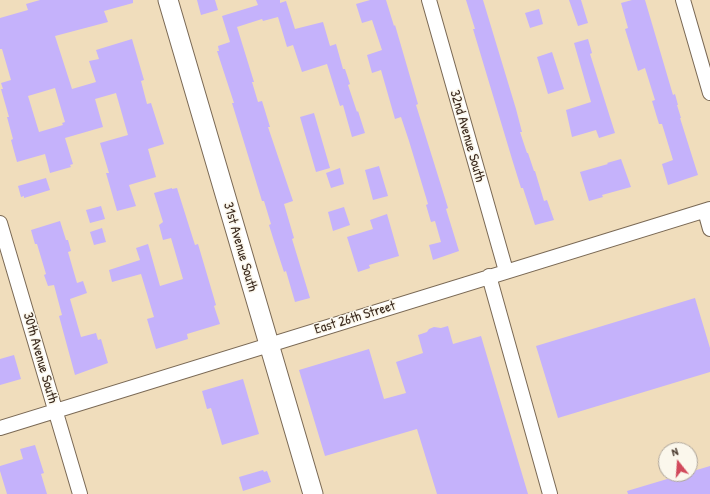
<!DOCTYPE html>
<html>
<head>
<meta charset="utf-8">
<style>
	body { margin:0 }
	#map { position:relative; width:710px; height:494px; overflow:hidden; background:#f0ddbc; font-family:"Patrick Hand",sans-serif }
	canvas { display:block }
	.north { position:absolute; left:658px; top:442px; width:40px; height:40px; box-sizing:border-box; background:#fbf7ec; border:1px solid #aea59a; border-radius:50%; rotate:343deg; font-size:11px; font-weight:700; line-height:16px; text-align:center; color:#3b2a1e }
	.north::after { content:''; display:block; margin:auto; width:14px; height:18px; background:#d1495b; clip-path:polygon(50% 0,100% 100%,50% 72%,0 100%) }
</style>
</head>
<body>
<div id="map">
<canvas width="710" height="494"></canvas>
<div class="north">N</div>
</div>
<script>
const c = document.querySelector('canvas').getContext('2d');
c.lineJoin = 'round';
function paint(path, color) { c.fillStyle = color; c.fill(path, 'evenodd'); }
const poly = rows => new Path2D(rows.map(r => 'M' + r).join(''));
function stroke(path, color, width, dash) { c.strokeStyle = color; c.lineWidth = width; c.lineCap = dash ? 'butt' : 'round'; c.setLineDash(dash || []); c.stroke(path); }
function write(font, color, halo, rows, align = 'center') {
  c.font = font + ' "Patrick Hand",sans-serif'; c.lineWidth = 3; c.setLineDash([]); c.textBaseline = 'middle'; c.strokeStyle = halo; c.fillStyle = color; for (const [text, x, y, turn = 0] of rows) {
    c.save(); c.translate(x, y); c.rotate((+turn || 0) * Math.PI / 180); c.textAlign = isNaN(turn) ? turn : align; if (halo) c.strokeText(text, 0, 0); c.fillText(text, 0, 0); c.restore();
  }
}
paint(poly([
	[40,0,133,0,133,3,104,11,108,22,55,36,72,89,96,82,89,61,99,59,96,50,132,39,144,80,141,81,147,104,151,103,164,144,148,149,156,177,129,185,136,206,117,211,106,173,109,173,100,143,128,135,116,93,95,99,103,127,65,138,73,164,70,165,71,167,50,173,45,154,17,162,11,140,13,139,7,117,9,117,1,89,3,89,1,83,11,80,2,49,0,49,0,18,28,10,26,4],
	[55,88,65,122,62,123,63,125,39,132,28,96],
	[197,0,215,0,218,10,201,15],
	[256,0,280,0,280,3,286,1,295,29,323,22,330,46,336,44,343,69,345,69,350,84,348,85,357,112,358,111,365,133,352,137,343,105,340,106,327,64,302,72,293,45,287,47,278,17,263,21,262,19,237,27,254,82,252,82,258,102,262,101,270,127,268,127,293,201,284,204,294,238,292,239,310,298,295,302,286,271,284,272,273,238,269,225,271,224,264,201,262,201,232,103,234,103,217,51,219,51,218,46,230,42,222,16,258,5],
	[370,0,386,0,394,26,395,25,418,104,416,105,448,208,446,209,459,251,433,260,429,245,441,242,435,221,431,222,426,205,428,204,409,141,401,117,395,119,381,70,372,73,367,55,382,50,372,20,362,23,356,4],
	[466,0,483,0,516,109,522,132,520,132,527,153,528,153,534,171,535,171,544,201,547,200,554,220,535,225,523,188,521,188,512,159,473,29,475,29],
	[569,0,581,0,588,23,578,26],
	[632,0,645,0,673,95,675,94,678,105,677,105,681,118,680,118,698,175,668,185,662,164,673,160,662,124,659,124,652,101,655,100,645,68,638,71,625,29,628,28,621,3],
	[539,9,543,24,530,28,525,13],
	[588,39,592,53,590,54,615,133,599,138,596,130,572,137,566,110,591,102,574,43],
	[552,52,564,89,548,94,537,57],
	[314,113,330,168,316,172,300,117],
	[621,159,631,187,602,195,603,197,589,201,580,172,608,164,607,163],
	[379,166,388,196,373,200,365,170],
	[340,168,344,184,331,188,326,173],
	[46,178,50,190,24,198,24,196,21,197,18,186],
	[172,188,172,189,177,188,195,245,198,244,216,305,214,306,220,324,187,334,188,339,156,349,147,319,154,317,141,274,112,282,109,270,140,260,136,248,148,244,160,286,183,279,171,238,163,240,159,225,163,222,154,193],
	[101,206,105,219,90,223,86,210],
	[344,207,350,225,333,231,328,212],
	[387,214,399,256,369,265,370,268,358,272,347,237,373,229,370,220],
	[60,221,66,240,68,240,71,251,68,252,77,283,83,281,87,293,70,299,81,337,96,333,98,340,101,339,108,363,75,375,59,316,62,315,54,285,48,286,44,275,46,274,37,244,35,244,31,230],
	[102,228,106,242,94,245,90,232],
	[695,298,710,348,710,372,558,418,536,346],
	[448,326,453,344,481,336,528,494,437,494,417,429,325,456,299,370,369,349,384,399,406,393,396,362,423,353,418,335,427,332,429,329,434,327,441,328],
	[14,355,21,379,0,385,0,359],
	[243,379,259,434,222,445,211,408,207,409,202,391],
	[35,445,44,473,41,474,47,494,7,494,0,471,0,466,23,459,20,449],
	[710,466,710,494,628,494,627,491,684,474,690,474,690,472],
	[263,470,264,472,267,471,271,482,243,491,239,477]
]), '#c5b2fb');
const street = poly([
	[429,0,506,271],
	[683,0,710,93],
	[705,211,710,229],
	[0,223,80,494],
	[489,276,550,494],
	[0,428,710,209]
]);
const secondary = poly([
	[168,0,313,494]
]);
stroke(street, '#7a6955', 16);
stroke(secondary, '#7a6955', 21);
stroke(street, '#fff', 14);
stroke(secondary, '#fff', 19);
write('14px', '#3b2a1e', '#fbf7ec', [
	["32nd Avenue South",467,136,74],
	["31st Avenue South",240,247,74],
	["East 26th Street",355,318,-17],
	["30th Avenue South",40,358,74]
]);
</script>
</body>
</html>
